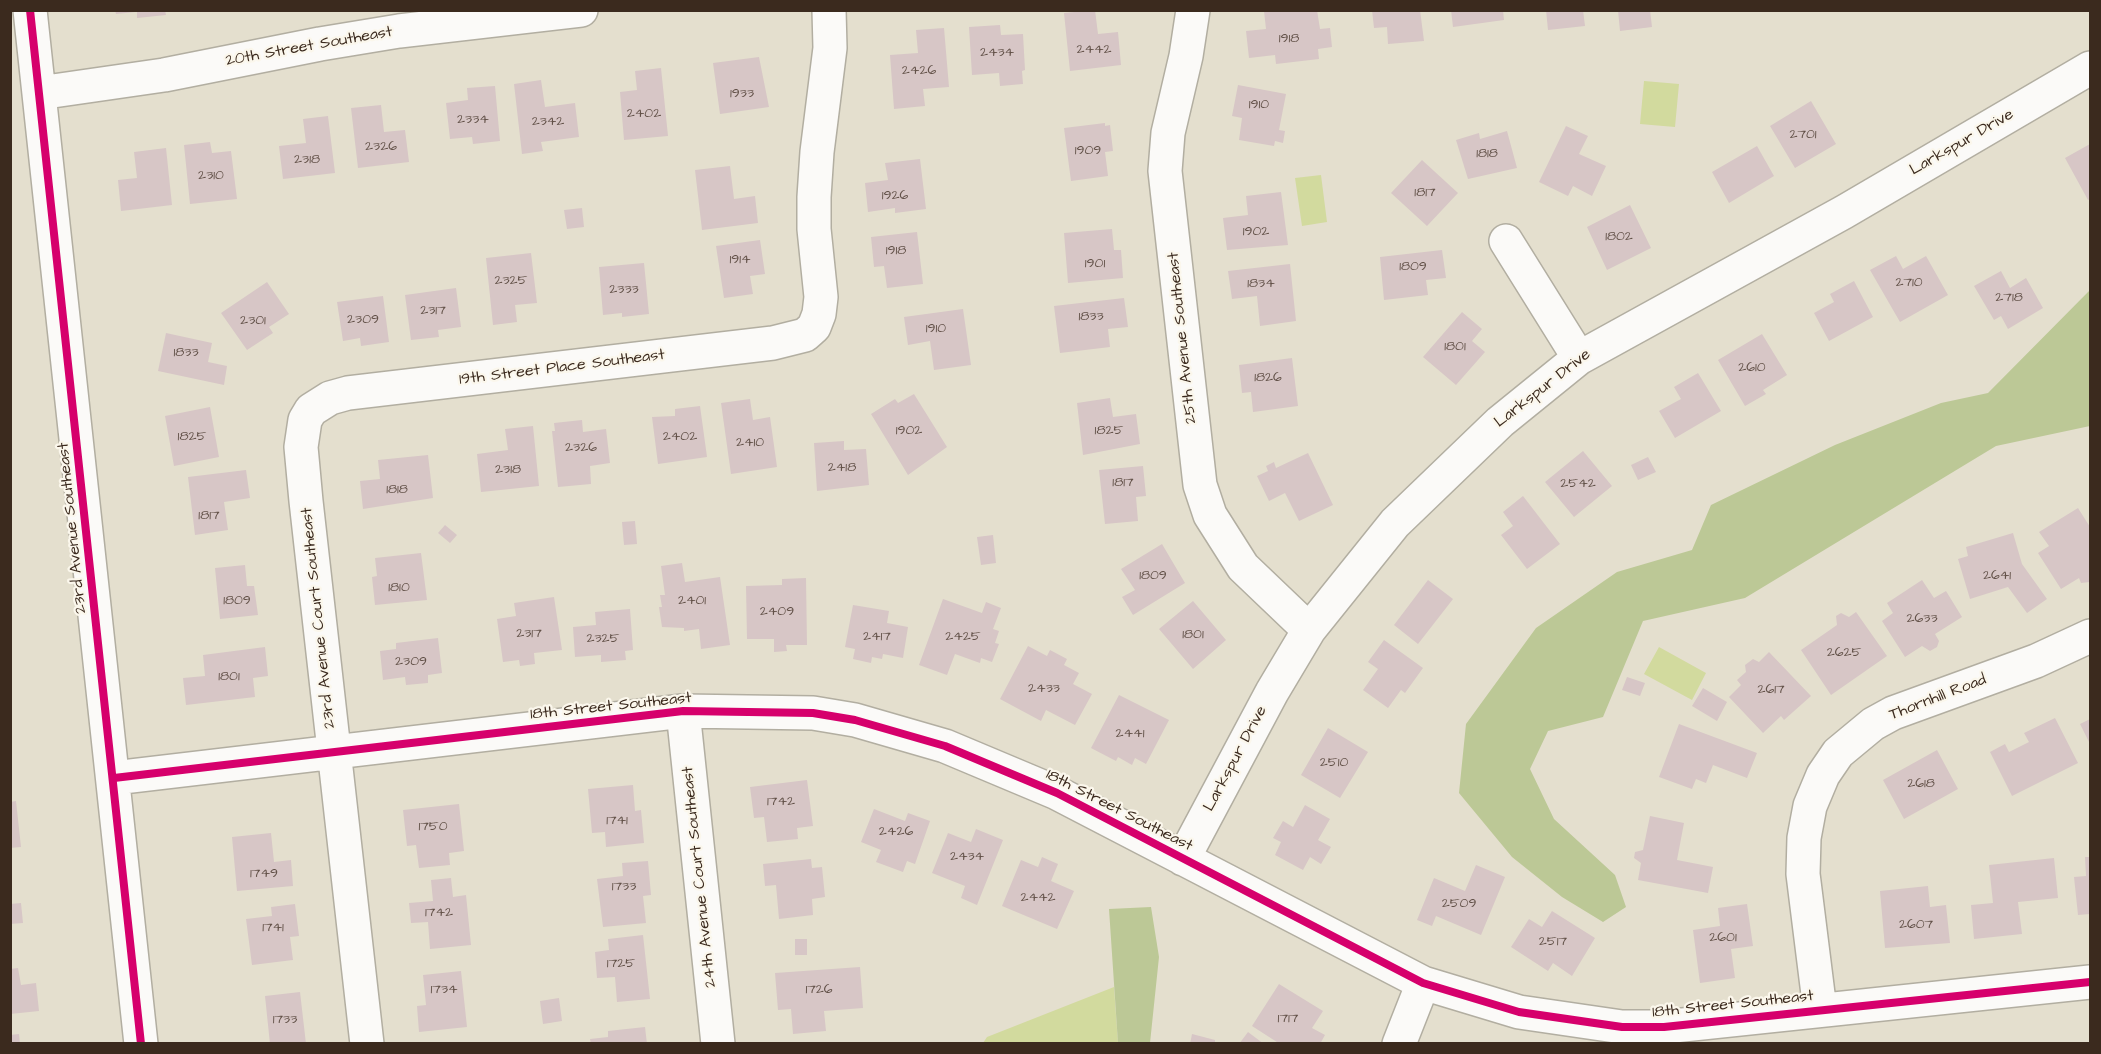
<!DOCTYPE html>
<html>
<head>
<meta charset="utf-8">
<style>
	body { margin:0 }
	#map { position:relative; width:2101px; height:1054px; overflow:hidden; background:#e4dfce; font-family:"Architects Daughter",sans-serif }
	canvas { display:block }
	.frame { position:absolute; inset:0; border:12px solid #3b2a1e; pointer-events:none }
</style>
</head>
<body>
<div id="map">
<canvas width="2101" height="1054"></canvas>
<div class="frame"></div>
</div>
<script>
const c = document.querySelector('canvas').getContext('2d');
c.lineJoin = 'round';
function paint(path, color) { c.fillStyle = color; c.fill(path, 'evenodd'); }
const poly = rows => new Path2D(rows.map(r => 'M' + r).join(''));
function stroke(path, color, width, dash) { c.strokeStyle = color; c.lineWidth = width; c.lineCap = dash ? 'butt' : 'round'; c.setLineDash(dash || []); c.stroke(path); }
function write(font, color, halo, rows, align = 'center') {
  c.font = font + ' "Architects Daughter",sans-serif'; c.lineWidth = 4.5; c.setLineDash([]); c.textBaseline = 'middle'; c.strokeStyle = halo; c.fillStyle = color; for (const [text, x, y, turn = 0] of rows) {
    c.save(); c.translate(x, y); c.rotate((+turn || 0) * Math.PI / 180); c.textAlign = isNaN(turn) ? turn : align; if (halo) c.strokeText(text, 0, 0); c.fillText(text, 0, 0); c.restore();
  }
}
paint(poly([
	[1644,81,1679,84,1675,127,1640,124],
	[1321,175,1327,222,1302,226,1295,178],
	[1659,647,1706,673,1692,700,1644,674],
	[1114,987,1118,1043,983,1043,987,1037]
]), '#d2da9e');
paint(poly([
	[2090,290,2090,426,1996,446,1745,598,1643,621,1603,717,1548,731,1530,769,1554,819,1615,875,1626,907,1603,922,1562,897,1512,857,1459,793,1466,724,1536,628,1617,572,1692,550,1711,505,1835,445,1941,403,1988,393],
	[1151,907,1159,957,1150,1043,1118,1043,1109,909]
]), '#bcc896');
paint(poly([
	[115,10,135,10,135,12,116,14],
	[137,10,165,10,166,15,137,18],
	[1095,10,1098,34,1118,32,1121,65,1070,71,1064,13],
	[1317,10,1320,29,1330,28,1332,47,1318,49,1319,59,1276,64,1275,55,1249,58,1246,31,1266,29,1264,11],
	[1372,10,1420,10,1424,41,1388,44,1387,27,1374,28],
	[1451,10,1503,10,1504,20,1453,27],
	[1546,10,1583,10,1585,26,1548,30],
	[1618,10,1650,10,1652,27,1620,31],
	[1000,25,1001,35,1023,34,1025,70,1022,71,1023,84,1000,86,999,73,972,75,969,27],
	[944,28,949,87,923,89,925,106,894,109,890,55,918,53,916,30],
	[759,57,769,107,720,114,713,63],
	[661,68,668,136,624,140,620,92,637,90,635,71],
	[541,80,545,107,575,103,579,137,541,142,543,151,522,154,514,84],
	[1238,85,1286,94,1279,130,1285,131,1283,143,1275,141,1274,146,1239,140,1242,118,1232,116],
	[495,86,500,141,473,144,472,137,450,139,446,103,468,100,467,88],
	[1811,101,1836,144,1795,168,1770,126],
	[381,105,384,132,405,130,409,162,358,168,351,108],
	[328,116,335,173,283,179,279,146,306,143,303,119],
	[1105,123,1105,126,1110,125,1113,151,1105,152,1108,176,1071,181,1064,128],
	[1566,126,1588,136,1579,154,1606,166,1592,196,1573,186,1568,196,1539,182],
	[1507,131,1517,168,1468,179,1456,140,1479,133,1480,139],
	[210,142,212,153,231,151,237,199,190,204,184,145],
	[2090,144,2090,199,2088,200,2065,158],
	[1757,146,1774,176,1729,203,1712,172],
	[166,148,172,205,121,211,118,180,137,178,134,152],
	[920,159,926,209,895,213,895,208,868,212,865,183,888,180,885,163],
	[1422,160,1458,193,1427,226,1391,193],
	[730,166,734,199,755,196,758,223,702,230,695,170],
	[1281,192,1288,245,1227,250,1223,218,1248,215,1246,196],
	[1630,205,1651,248,1607,270,1587,227],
	[582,208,584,227,567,229,564,210],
	[1112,229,1114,250,1121,250,1123,278,1068,283,1064,233],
	[917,232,923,284,887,288,884,266,874,267,871,237],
	[760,240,765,274,750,276,753,294,724,298,716,246],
	[1442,250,1446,278,1426,280,1428,295,1384,300,1380,257],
	[531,253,537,303,515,305,517,322,493,325,486,258],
	[1896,256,1903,269,1926,256,1948,295,1900,322,1870,270],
	[644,263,649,314,622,317,622,313,603,315,599,267],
	[1290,264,1296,321,1260,326,1257,296,1232,299,1228,271],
	[2001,271,2010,288,2026,278,2043,308,2008,329,2001,316,1994,320,1974,286],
	[1854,281,1873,317,1829,341,1814,313,1834,302,1830,294],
	[267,282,289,314,269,327,273,333,247,350,221,313],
	[456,288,461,327,438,330,439,337,411,340,405,295],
	[383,296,389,342,361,346,360,338,343,341,337,302],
	[1124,298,1128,327,1108,329,1110,347,1060,353,1054,306],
	[963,309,971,365,934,370,930,341,908,345,904,317],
	[1462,312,1482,329,1472,341,1485,352,1456,385,1423,357],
	[166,333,212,343,208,362,227,366,224,385,158,371],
	[1762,334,1787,375,1763,390,1766,394,1745,406,1718,360],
	[1292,358,1298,406,1253,412,1251,392,1242,393,1239,365],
	[1698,373,1721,411,1675,438,1659,411,1681,399,1674,387],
	[914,394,947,447,908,475,871,414,895,399,898,403],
	[1110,398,1113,417,1136,414,1140,444,1083,455,1077,403],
	[750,399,753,420,770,417,777,467,731,474,721,403],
	[700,406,707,457,658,464,652,417,675,416,675,409],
	[210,407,219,457,174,466,165,416],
	[582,420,583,432,606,429,610,463,590,466,591,484,558,487,552,431,555,431,554,423],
	[533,426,539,486,481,492,477,454,508,450,505,429],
	[844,441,844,450,866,449,869,485,817,491,814,443],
	[1583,451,1612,486,1574,517,1545,482],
	[1308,453,1333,505,1299,521,1285,493,1269,501,1257,476,1268,471,1266,466,1274,462,1276,468],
	[428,455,433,498,363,509,360,481,380,479,378,460],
	[1648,457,1656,472,1638,480,1631,465],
	[1143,466,1146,496,1136,497,1138,521,1105,524,1099,470],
	[246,470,250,498,224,502,228,530,195,535,188,477],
	[1523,496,1560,544,1527,569,1501,535,1513,526,1503,512],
	[2078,508,2090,527,2090,582,2081,583,2079,578,2061,589,2038,553,2049,546,2039,532],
	[635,521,637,544,624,545,622,522],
	[445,525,457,535,450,543,438,533],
	[2013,533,2022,564,2047,599,2027,613,2008,587,1970,599,1958,559,1968,556,1966,547],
	[993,535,996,563,981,565,977,537],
	[1162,544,1185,583,1133,615,1122,597,1135,590,1121,569],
	[421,553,427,600,375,605,372,577,377,576,375,558],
	[682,563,685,582,720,577,730,645,701,649,699,629,684,631,684,628,662,627,659,607,662,607,660,595,665,595,661,566],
	[245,565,247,586,254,586,258,615,220,619,215,568],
	[806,578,807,645,786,645,787,651,774,652,774,639,747,639,746,586,782,585,782,579],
	[1428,580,1453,599,1418,644,1394,625],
	[1922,580,1934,598,1946,591,1962,617,1935,634,1939,641,1937,647,1930,651,1922,646,1905,657,1882,621,1893,613,1887,603],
	[554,597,562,650,534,653,535,664,520,666,519,660,503,662,497,619,516,616,514,603],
	[943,599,982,613,986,602,1001,608,993,629,999,631,995,643,999,644,992,662,981,658,980,663,955,654,947,675,919,665],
	[1193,601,1226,640,1193,669,1159,629],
	[853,605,889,611,887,623,908,627,903,658,883,654,882,659,872,657,871,663,853,659,855,649,845,647],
	[630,609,633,650,625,651,626,660,601,662,601,655,575,657,573,627,596,625,595,612],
	[1856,612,1887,656,1831,695,1801,650,1837,625,1836,616,1841,613,1849,617],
	[438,638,442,673,428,675,428,683,406,685,405,677,383,680,380,651,396,649,396,643],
	[1384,640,1423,668,1405,693,1401,690,1388,708,1363,690,1378,669,1368,662],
	[1028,646,1047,656,1050,650,1067,659,1064,665,1079,673,1073,684,1092,694,1075,725,1046,710,1041,721,1000,699],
	[265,647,268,676,253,678,255,697,186,705,183,678,205,676,203,655],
	[1769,652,1811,696,1784,720,1781,716,1763,733,1729,697,1741,685,1737,680,1746,672,1745,665,1753,659,1759,662],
	[1627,677,1645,683,1640,696,1622,690],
	[1703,688,1727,702,1717,721,1692,706],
	[1119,695,1169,720,1146,764,1135,758,1132,765,1118,757,1116,761,1091,748],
	[2055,718,2078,763,2012,796,1990,752,2005,744,2009,752,2029,742,2024,733],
	[2090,719,2090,744,2080,724],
	[1679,724,1757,753,1747,778,1713,765,1706,783,1696,779,1692,789,1659,777],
	[1328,728,1368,752,1340,798,1301,775],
	[1937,750,1958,789,1904,819,1883,780],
	[807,780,813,826,797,828,798,839,767,842,764,817,754,818,750,787],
	[633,785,635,811,641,810,644,843,606,847,605,832,592,833,588,789],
	[16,801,21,847,10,848,10,802],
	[459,804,464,851,449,853,450,865,419,868,416,845,407,846,403,810],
	[1305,805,1330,819,1318,840,1331,847,1321,864,1310,857,1303,870,1275,855,1281,842,1273,838,1283,821,1293,827],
	[874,809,905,821,908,813,930,821,915,864,907,861,903,872,876,862,881,850,861,842],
	[1650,816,1684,823,1677,860,1713,867,1708,893,1638,880,1641,863,1634,858,1635,852,1643,850],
	[976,829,1003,840,977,905,961,898,965,886,932,873,948,833,971,842],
	[271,833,274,862,291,860,293,886,237,891,232,837],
	[1042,857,1058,864,1051,881,1074,891,1057,929,1002,906,1021,860,1038,867],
	[2085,857,2090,857,2090,914,2078,915,2074,877,2086,876],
	[2054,858,2058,898,2018,902,2022,934,1974,939,1971,905,1993,903,1989,865],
	[811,859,812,868,822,867,825,897,812,899,813,915,779,919,776,885,765,886,763,864],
	[648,861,651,895,643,896,646,923,603,927,597,879,623,876,622,863],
	[1476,865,1505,877,1481,935,1436,916,1432,926,1417,920,1434,878,1465,891],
	[451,878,453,897,466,895,471,945,430,949,428,922,411,923,409,903,433,901,431,880],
	[1928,886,1930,907,1946,905,1950,943,1885,948,1880,891],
	[21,903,23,923,10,924,10,904],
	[295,904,299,936,290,937,293,960,252,965,246,919,272,916,271,907],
	[1747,904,1753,946,1731,949,1735,978,1700,983,1693,930,1720,926,1718,908],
	[1552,911,1595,938,1572,976,1553,963,1548,971,1511,947,1529,919,1542,927],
	[643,935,650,999,617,1002,615,977,597,978,595,952,609,950,608,939],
	[795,939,807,939,807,955,795,955],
	[860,967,863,1008,824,1011,826,1031,793,1034,791,1009,778,1010,775,973],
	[18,968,21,985,36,983,39,1011,10,1014,10,969],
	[461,971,467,1027,419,1032,417,1006,426,1005,423,975],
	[1279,984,1323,1011,1312,1028,1325,1035,1320,1044,1280,1044,1252,1026],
	[300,992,306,1044,270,1044,265,996],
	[559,998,562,1021,543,1024,540,1001],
	[645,1027,647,1044,591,1044,590,1039,608,1037,608,1031],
	[1248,1032,1264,1044,1239,1044],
	[19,1034,20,1044,10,1044,10,1035],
	[1192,1034,1215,1040,1215,1044,1190,1044]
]), '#d7c6c6');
const minor = poly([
	[30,10,141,1044],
	[1193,10,1186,56,1168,133,1165,171,1200,485,1210,515,1243,567,1309,630],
	[39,93,164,75,320,44,399,31,581,10],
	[1506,241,1579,358],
	[683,711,718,1044],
	[114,778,683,711,813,713,855,720,945,746,1057,793,1423,983,1519,1012,1622,1027,1664,1027,2090,982],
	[1183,859,1272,692,1309,630,1395,523,1500,422,1579,358,1844,212,2090,68],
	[1820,1010,1803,874,1804,838,1810,806,1823,775,1838,753,1873,724,1893,713,2036,661,2090,636],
	[367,1044,306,501,301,447,305,420,311,410,330,398,348,393,773,343,805,335,814,327,819,314,821,297,814,229,814,197,817,152,830,48,829,10],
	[1399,1044,1423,983]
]);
stroke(minor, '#b2aea1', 36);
stroke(minor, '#fbfaf8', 33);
stroke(poly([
	[30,10,141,1044],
	[114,778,683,711,813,713,855,720,945,746,1057,793,1423,983,1519,1012,1622,1027,1664,1027,2090,982]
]), '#d6006c', 8);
write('14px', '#625148', null, [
	["1918",1289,39],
	["2442",1094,50],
	["2434",997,53],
	["2426",919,71],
	["1933",742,94],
	["1910",1259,105],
	["2402",644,114],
	["2334",473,120],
	["2342",548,122],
	["2701",1803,135],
	["2326",381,147],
	["1909",1088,151],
	["1818",1487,154],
	["2318",307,160],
	["2310",211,176],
	["1817",1425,193],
	["1926",895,196],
	["1902",1256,232],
	["1802",1619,237],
	["1918",896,251],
	["1914",740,260],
	["1901",1095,264],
	["1809",1413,267],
	["2325",511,281],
	["2710",1909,283],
	["1834",1261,284],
	["2333",624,290],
	["2718",2009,298],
	["2317",433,311],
	["1833",1091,317],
	["2309",363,320],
	["2301",253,321],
	["1910",936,329],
	["1801",1455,347],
	["1833",186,353],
	["2610",1752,368],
	["1826",1268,378],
	["1902",909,431],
	["1825",1109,431],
	["1825",192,437],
	["2402",680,437],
	["2410",750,443],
	["2326",581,448],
	["2418",842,468],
	["2318",508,470],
	["1817",1123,483],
	["2542",1578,484],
	["1818",397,490],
	["1817",209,516],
	["1809",1153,576],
	["2641",1997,576],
	["1810",399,588],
	["1809",237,601],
	["2401",692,601],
	["2409",777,612],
	["2633",1922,619],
	["2317",529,634],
	["1801",1193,635],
	["2417",877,637],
	["2425",963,637],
	["2325",603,639],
	["2625",1844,653],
	["2309",411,662],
	["1801",229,677],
	["2433",1044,689],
	["2617",1771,690],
	["2441",1130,734],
	["2510",1334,763],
	["2618",1921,784],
	["1742",781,802],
	["1741",617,821],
	["1750",433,827],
	["2426",896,832],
	["2434",967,857],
	["1749",264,874],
	["1733",624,887],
	["2442",1038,898],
	["2509",1459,904],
	["1742",439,913],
	["2607",1916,925],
	["1741",273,928],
	["2601",1723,938],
	["2517",1553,942],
	["1725",621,964],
	["1734",444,990],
	["1726",819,990],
	["1717",1288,1019],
	["1733",285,1020]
]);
write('16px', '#3b2a1e', '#fbf7ec', [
	["20th Street Southeast",309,47,-10],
	["Larkspur Drive",1962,143,-30],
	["25th Avenue Southeast",1183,338,-96],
	["19th Street Place Southeast",562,368,-7],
	["Larkspur Drive",1543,389,-38],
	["23rd Avenue Southeast",73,528,-96],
	["23rd Avenue Court Southeast",319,618,-96],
	["Thornhill Road",1938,698,-21],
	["18th Street Southeast",611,707,-6],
	["Larkspur Drive",1236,759,-62],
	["18th Street Southeast",1119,811,27],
	["24th Avenue Court Southeast",700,877,-96],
	["18th Street Southeast",1733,1005,-6]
]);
</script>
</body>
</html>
